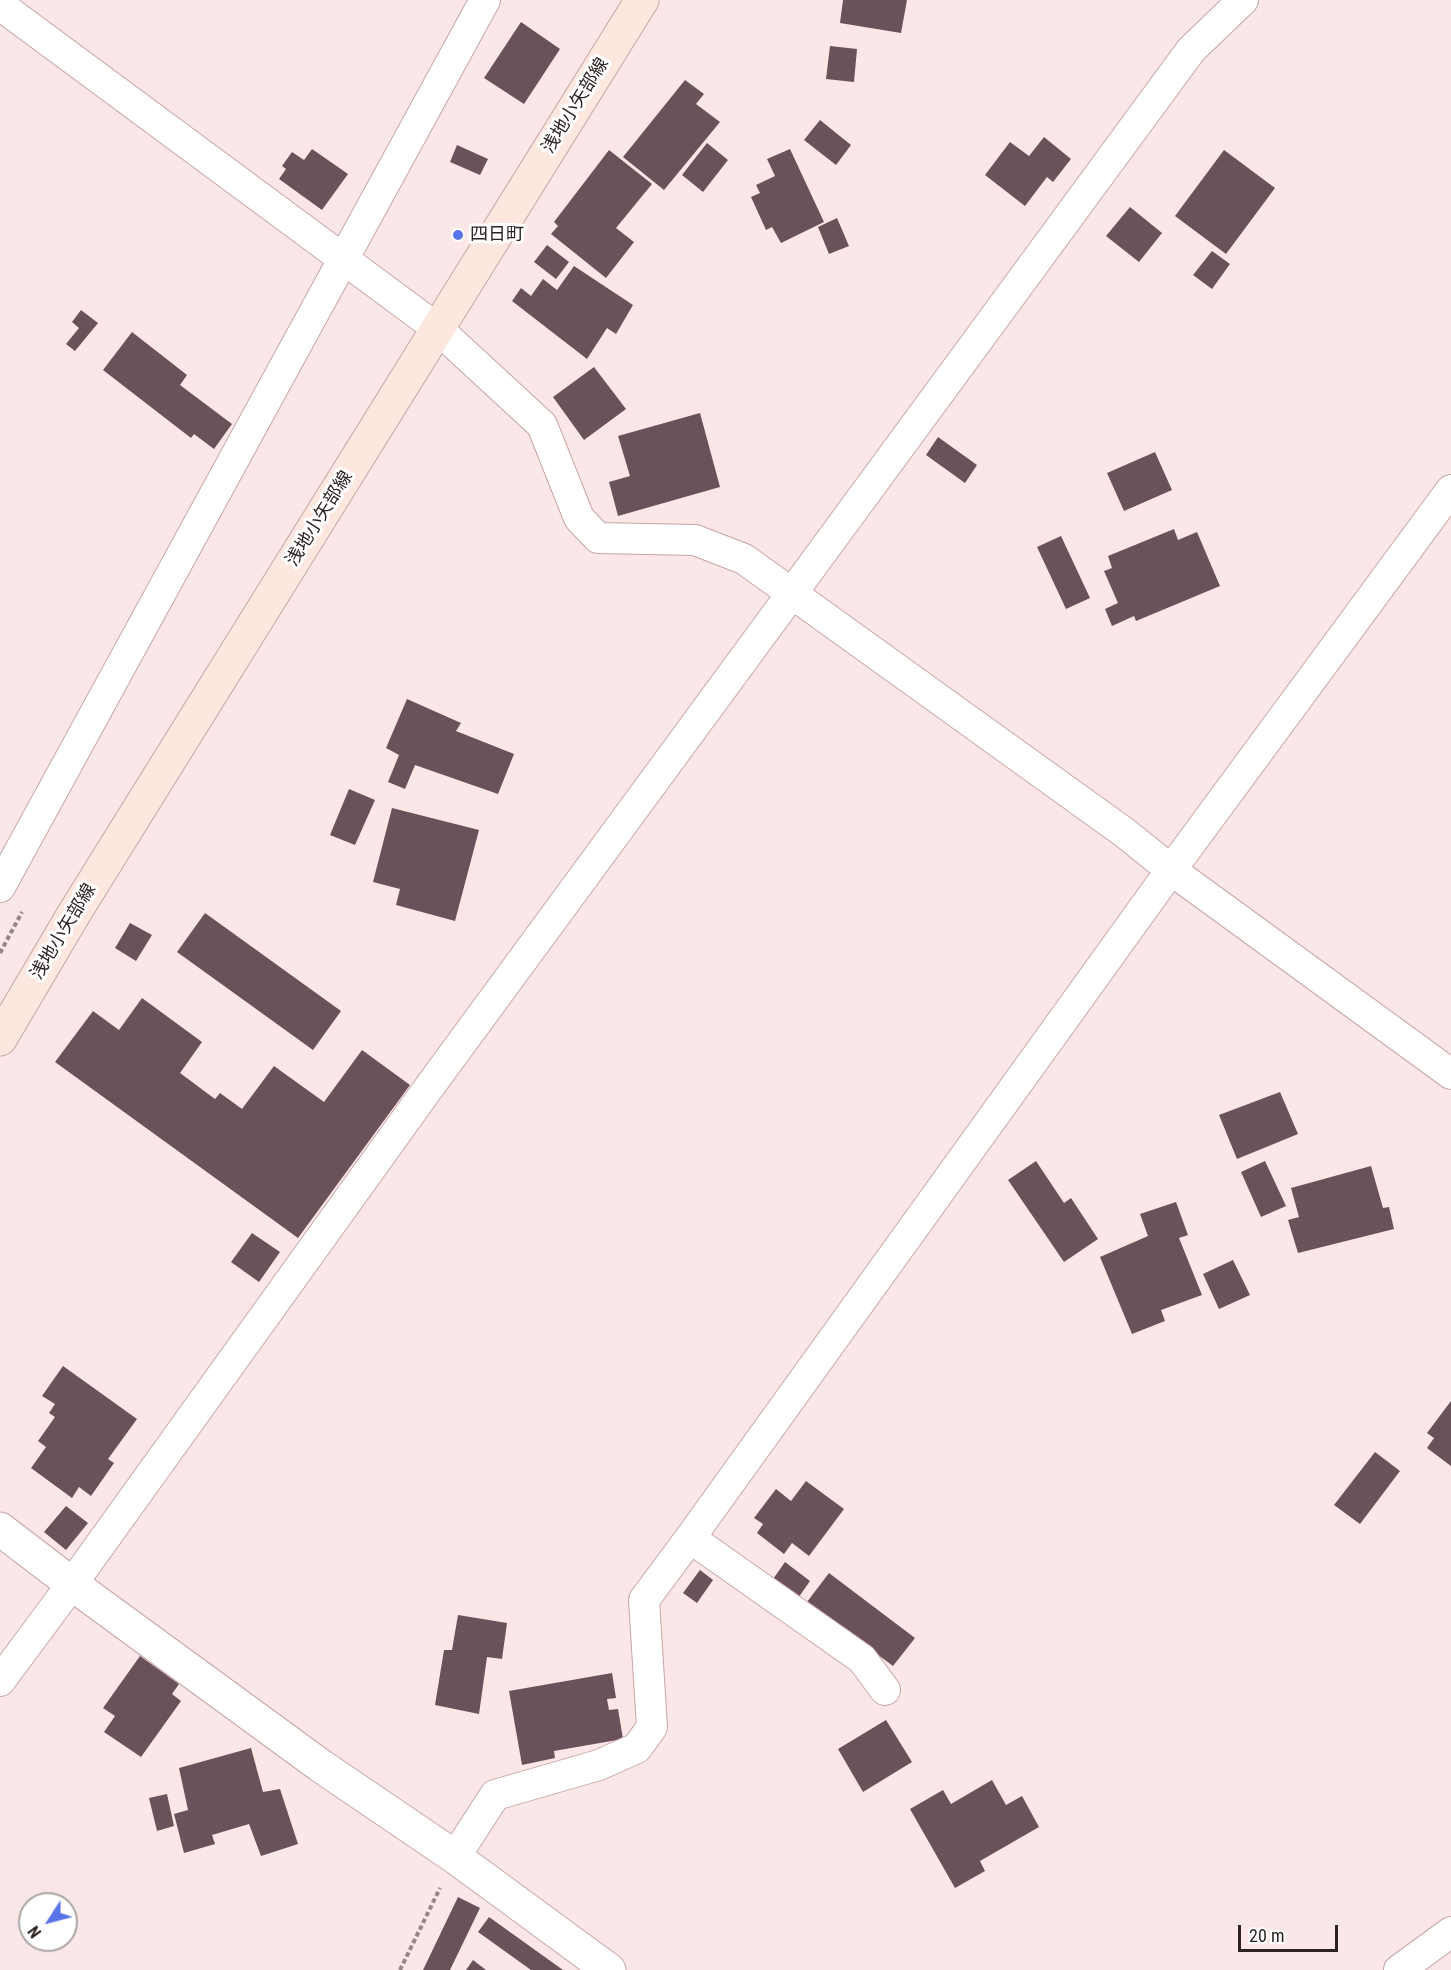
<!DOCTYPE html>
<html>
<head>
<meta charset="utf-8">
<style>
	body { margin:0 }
	#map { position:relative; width:1451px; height:1970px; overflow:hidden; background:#fbe7e7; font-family:"Roboto Condensed",sans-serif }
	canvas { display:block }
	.north { position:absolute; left:18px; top:1892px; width:60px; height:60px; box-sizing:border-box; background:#fff; border:2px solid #aba6a6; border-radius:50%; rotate:234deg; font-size:16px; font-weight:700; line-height:24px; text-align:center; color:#2d2121 }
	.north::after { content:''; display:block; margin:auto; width:21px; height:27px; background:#5973e9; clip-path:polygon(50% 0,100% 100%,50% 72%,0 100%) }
	.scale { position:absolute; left:1238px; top:1925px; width:100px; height:27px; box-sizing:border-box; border:3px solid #2d2121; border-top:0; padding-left:8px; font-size:18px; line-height:21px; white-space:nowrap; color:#2d2121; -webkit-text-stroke:4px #fff; paint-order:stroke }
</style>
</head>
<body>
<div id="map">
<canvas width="1451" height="1970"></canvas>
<div class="north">N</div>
<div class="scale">20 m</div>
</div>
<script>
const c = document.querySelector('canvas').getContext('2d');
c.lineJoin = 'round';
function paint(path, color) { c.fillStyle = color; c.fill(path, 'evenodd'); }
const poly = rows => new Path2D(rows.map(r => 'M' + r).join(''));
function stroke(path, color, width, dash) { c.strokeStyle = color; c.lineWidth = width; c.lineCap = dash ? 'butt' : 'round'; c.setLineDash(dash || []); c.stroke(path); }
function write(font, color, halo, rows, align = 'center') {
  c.font = font + ' "Roboto Condensed","Noto Sans JP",sans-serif'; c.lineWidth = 6; c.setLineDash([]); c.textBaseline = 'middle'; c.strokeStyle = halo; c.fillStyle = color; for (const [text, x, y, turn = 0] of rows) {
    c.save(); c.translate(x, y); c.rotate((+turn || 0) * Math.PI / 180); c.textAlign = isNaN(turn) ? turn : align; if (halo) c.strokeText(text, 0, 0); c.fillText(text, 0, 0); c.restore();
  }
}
paint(poly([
	[843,0,907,0,901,33,840,23],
	[521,22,560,49,524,104,484,78],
	[830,46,857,49,854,82,826,79],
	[685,80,704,94,696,104,720,122,664,190,623,157],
	[820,120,851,145,836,165,804,140],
	[1044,137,1071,159,1053,182,1047,177,1025,206,985,175,1010,142,1029,156],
	[707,143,728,160,703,192,682,175],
	[457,145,488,159,480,175,450,162],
	[312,149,348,174,322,210,279,179,286,169,282,166,292,152,304,160],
	[790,149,824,222,781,243,772,227,766,230,751,197,760,193,756,185,775,176,767,159],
	[609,150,652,184,616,228,634,242,606,278,551,234,558,226,554,222],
	[1224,150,1275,188,1226,254,1175,216],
	[1130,207,1162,233,1139,262,1106,236],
	[837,218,849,246,829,254,818,227],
	[547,245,569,262,556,279,534,262],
	[1212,251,1230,264,1212,289,1193,275],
	[574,266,633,305,616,334,607,328,587,359,512,301,521,288,531,296,543,279,557,290],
	[81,310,98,323,75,351,66,344,79,328,72,322],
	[132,332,187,375,180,385,232,424,214,449,194,434,191,438,103,370],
	[594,367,626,409,584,440,553,397],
	[700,413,720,487,618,516,609,482,630,476,618,436],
	[938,437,977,465,965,483,926,455],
	[1155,452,1172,490,1124,511,1107,473],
	[1174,529,1178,540,1197,532,1220,586,1136,621,1134,616,1112,626,1105,609,1118,603,1104,571,1112,568,1108,556],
	[1061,536,1090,598,1066,609,1037,547],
	[407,699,461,723,456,731,514,754,498,794,415,765,405,789,388,782,399,755,386,748],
	[349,789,375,800,355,845,330,835],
	[392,808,479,830,455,921,396,905,400,889,373,882],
	[205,913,341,1011,313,1050,177,952],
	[130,923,152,935,136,961,115,948],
	[142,998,202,1042,180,1073,215,1099,220,1093,242,1109,274,1066,324,1102,362,1050,410,1085,298,1238,55,1062,93,1011,119,1030],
	[1280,1092,1298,1134,1237,1159,1219,1115],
	[1036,1161,1064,1203,1071,1198,1098,1239,1064,1262,1008,1180],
	[1265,1161,1286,1206,1261,1217,1241,1172],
	[1371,1166,1383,1208,1389,1207,1394,1229,1298,1253,1288,1220,1299,1217,1291,1188],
	[1176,1202,1188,1235,1179,1238,1202,1295,1161,1310,1165,1321,1132,1334,1100,1257,1148,1236,1140,1214],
	[252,1233,280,1252,259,1282,231,1262],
	[1233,1260,1250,1295,1219,1309,1203,1274],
	[63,1366,137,1419,108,1459,114,1463,91,1496,79,1487,72,1498,31,1468,46,1447,38,1441,55,1417,49,1413,55,1404,42,1396],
	[1451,1401,1451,1466,1427,1448,1434,1438,1427,1433],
	[1375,1452,1400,1471,1360,1524,1334,1505],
	[806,1481,844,1509,809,1556,792,1543,784,1554,757,1533,763,1524,754,1518,776,1489,791,1501],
	[66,1506,88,1523,66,1550,44,1532],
	[785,1562,810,1581,796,1601,771,1582],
	[700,1570,713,1580,697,1603,683,1593],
	[829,1573,915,1638,893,1666,807,1602],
	[458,1615,507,1623,502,1659,487,1657,479,1714,435,1705,444,1650,452,1650],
	[140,1656,179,1684,172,1694,181,1701,141,1757,104,1732,115,1716,103,1708],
	[612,1673,616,1698,607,1699,609,1710,618,1709,623,1739,554,1751,555,1758,522,1765,509,1691],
	[886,1720,912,1762,863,1792,838,1749],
	[251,1748,263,1792,280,1789,298,1844,261,1856,249,1824,212,1835,215,1844,184,1853,174,1814,188,1810,179,1768],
	[992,1780,1006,1805,1022,1796,1039,1827,980,1861,985,1871,955,1888,910,1809,943,1790,951,1804],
	[167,1794,174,1826,157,1831,149,1798],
	[458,1897,480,1908,450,1970,423,1970],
	[489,1917,563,1970,531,1970,478,1932],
	[473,1960,486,1970,466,1970]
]), '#6b5159');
const minor = poly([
	[0,5,438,329,542,425,579,518,598,538,695,540,744,559,1125,833,1171,870,1451,1074],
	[0,887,485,0],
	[690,1538,862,1659,885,1690],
	[0,1681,72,1584,430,1086,1191,50,1243,0],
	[455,1857,495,1795,599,1765,637,1748,652,1727,644,1600,690,1538,1171,870,1451,490],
	[1399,1970,1451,1932]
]);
const tertiary = poly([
	[0,1529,72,1584,321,1766,455,1857,609,1970]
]);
const secondary = poly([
	[0,1039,75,912,642,0]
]);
stroke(minor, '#c6a6a6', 32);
stroke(tertiary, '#c6a6a6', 35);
stroke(secondary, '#c6a6a6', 35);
stroke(poly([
	[0,953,22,912],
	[400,1970,440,1888]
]), '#968686', 4, [4.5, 3]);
stroke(minor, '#fff', 30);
stroke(tertiary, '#fff', 33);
stroke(secondary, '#fde7df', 33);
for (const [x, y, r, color] of [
	[458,235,6,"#5973e9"]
]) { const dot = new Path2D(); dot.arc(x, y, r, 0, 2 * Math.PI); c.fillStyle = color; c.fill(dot); stroke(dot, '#fff', 2); }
write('18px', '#2d2121', '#fff', [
	["浅地小矢部線",576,106,-58],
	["浅地小矢部線",320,519,-58],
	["浅地小矢部線",64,932,-59]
]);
write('18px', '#2d2121', '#fff', [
	["四日町",470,235]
], 'left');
</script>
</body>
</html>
